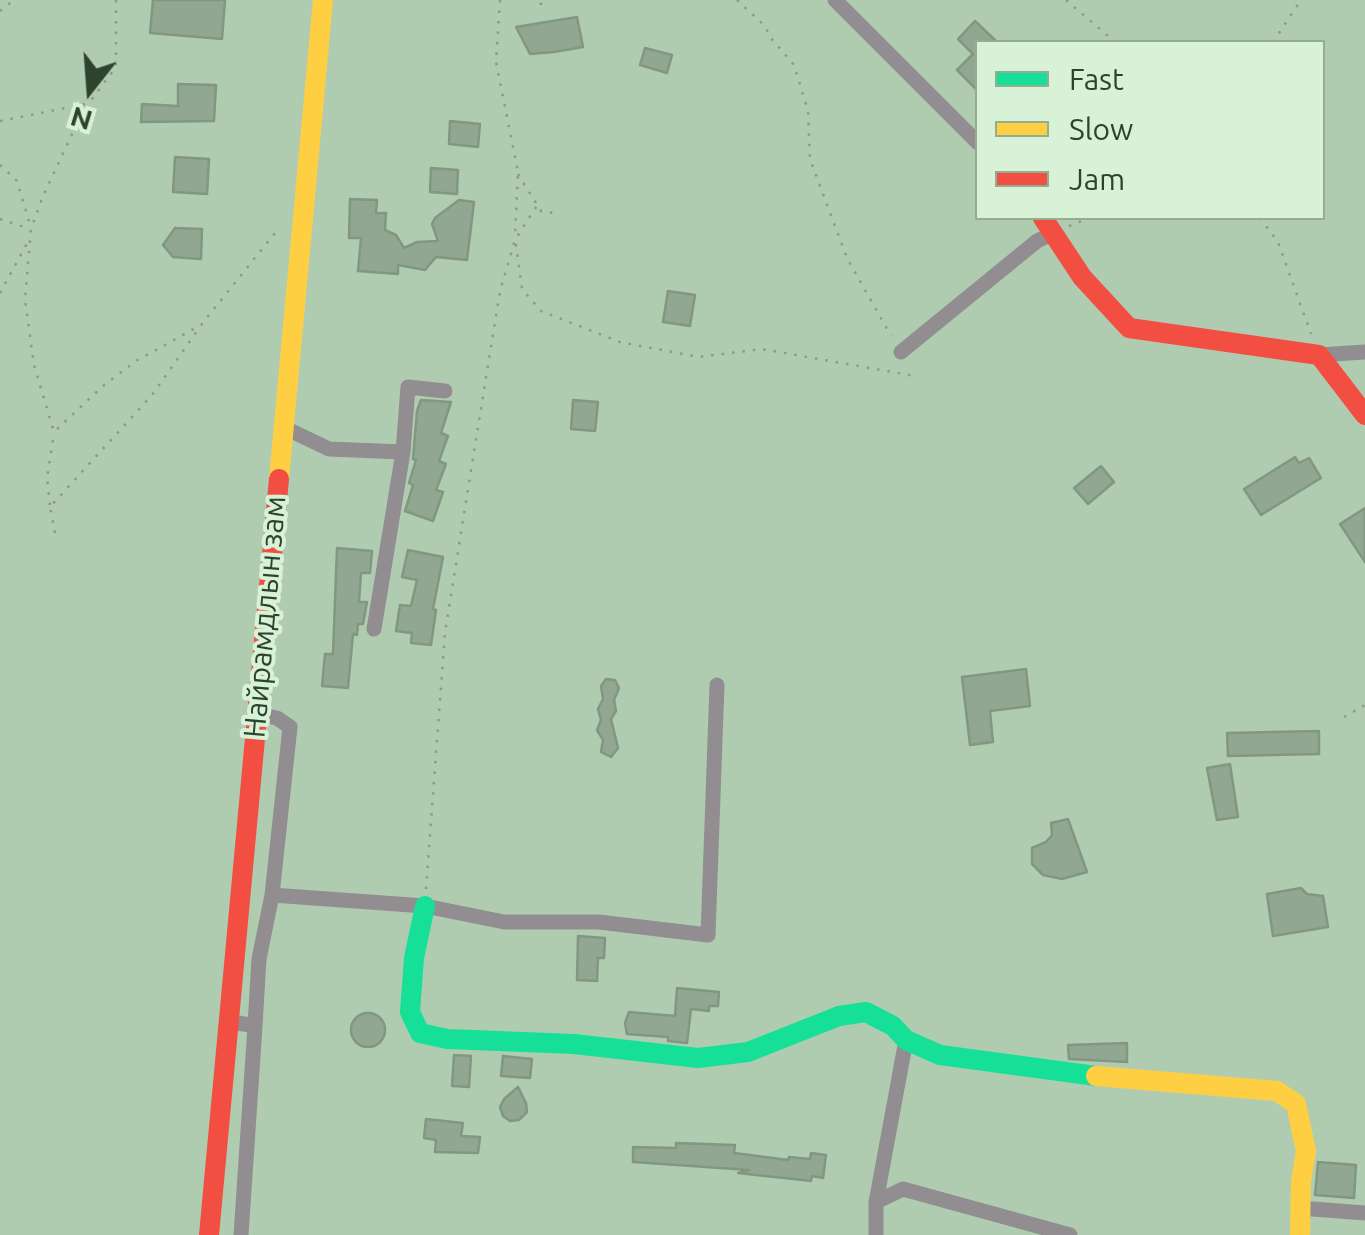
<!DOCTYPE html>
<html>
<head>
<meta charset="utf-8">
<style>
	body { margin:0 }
	#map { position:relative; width:1365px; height:1235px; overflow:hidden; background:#b0ccb0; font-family:Ubuntu,sans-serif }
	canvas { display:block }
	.legend { position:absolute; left:975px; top:40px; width:350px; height:180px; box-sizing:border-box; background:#d7f2d6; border:2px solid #93ac92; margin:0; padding:12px 18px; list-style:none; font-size:30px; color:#2d432d }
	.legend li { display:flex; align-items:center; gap:20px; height:50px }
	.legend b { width:50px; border:2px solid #93ac92 }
	.north { position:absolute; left:40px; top:40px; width:100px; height:100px; -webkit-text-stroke:8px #d7f2d6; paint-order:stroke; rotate:197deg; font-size:28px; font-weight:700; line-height:40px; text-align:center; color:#2d432d }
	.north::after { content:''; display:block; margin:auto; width:35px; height:45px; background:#2d432d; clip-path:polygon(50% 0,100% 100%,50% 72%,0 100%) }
</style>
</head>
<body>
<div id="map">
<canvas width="1365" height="1235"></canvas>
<ul class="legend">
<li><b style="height:12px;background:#16e098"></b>Fast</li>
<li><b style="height:12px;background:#ffcf43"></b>Slow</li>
<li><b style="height:12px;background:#f24e42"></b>Jam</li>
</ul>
<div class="north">N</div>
</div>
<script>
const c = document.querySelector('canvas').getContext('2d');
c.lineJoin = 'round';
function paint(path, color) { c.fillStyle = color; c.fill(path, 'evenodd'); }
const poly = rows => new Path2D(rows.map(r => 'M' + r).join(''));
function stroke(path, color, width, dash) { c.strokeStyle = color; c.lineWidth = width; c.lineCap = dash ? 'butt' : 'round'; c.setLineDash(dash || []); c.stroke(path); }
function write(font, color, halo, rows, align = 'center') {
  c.font = font + ' Ubuntu,sans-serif'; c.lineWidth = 8; c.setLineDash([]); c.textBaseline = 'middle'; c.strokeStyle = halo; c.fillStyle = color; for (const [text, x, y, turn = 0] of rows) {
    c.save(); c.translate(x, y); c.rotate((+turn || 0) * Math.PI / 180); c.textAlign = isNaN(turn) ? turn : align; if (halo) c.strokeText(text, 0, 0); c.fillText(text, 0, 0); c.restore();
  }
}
const building = poly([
	[153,0,225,0,222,39,150,33,153,0],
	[577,17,583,47,554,52,530,54,516,27,577,17],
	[975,21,997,42,978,42,978,91,957,70,973,54,958,39,975,21],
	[645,48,672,55,667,73,640,65,645,48],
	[178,84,216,85,214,121,141,122,142,104,178,106,178,84],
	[450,121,480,124,478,147,449,144,450,121],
	[175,157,209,159,207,194,173,192,175,157],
	[431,168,458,170,457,194,430,192,431,168],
	[350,199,377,200,376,213,386,213,385,230,396,235,404,248,417,242,438,241,432,224,435,218,459,200,474,202,467,260,436,257,425,270,398,265,398,274,358,271,361,238,349,238,350,199],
	[175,228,202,229,201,259,173,257,163,245,175,228],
	[668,291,695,295,690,326,663,322,668,291],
	[421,400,451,402,441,433,448,436,439,461,446,464,436,490,443,492,433,521,405,511,413,485,409,483,416,460,413,459,417,411,421,400],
	[573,400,598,402,595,431,571,429,573,400],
	[1295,457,1299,463,1309,458,1321,478,1261,515,1244,489,1295,457],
	[1101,466,1114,482,1088,504,1074,488,1101,466],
	[1365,508,1365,562,1340,524,1365,508],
	[337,548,372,551,370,573,361,573,359,602,367,602,363,624,358,624,357,635,353,634,348,688,322,686,325,654,333,654,337,548],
	[408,550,443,557,433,609,436,610,431,645,411,643,412,633,396,631,400,605,411,606,417,580,402,577,408,550],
	[1026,669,1030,706,990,711,993,742,970,745,962,677,1026,669],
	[606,679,615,680,619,688,614,700,616,711,611,719,618,748,611,757,601,752,603,740,597,730,601,720,598,709,603,699,601,686,606,679],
	[1319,731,1319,754,1228,756,1227,733,1319,731],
	[1230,764,1238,817,1217,820,1207,768,1230,764],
	[1068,819,1087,872,1062,879,1043,875,1032,864,1032,848,1046,842,1052,835,1051,823,1068,819],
	[1301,888,1307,894,1323,896,1328,927,1273,936,1267,894,1301,888],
	[578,936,605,938,604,958,598,958,597,981,577,980,578,936],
	[677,988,719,992,718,1006,709,1006,709,1011,691,1009,687,1043,668,1041,668,1037,627,1034,625,1023,629,1012,675,1016,677,988],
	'351 1030a17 17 0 1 1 34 0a17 17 0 1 1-34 0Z',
	[1127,1043,1127,1062,1069,1059,1068,1045,1127,1043],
	[454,1055,471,1056,469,1087,452,1086,454,1055],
	[503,1056,532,1059,530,1078,501,1076,503,1056],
	[518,1087,526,1103,527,1112,519,1120,510,1121,503,1116,500,1107,504,1099,518,1087],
	[426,1119,463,1123,461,1136,480,1137,478,1153,435,1152,436,1140,424,1138,426,1119],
	[676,1143,735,1145,734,1153,788,1160,789,1157,810,1159,811,1153,826,1155,823,1178,812,1176,811,1181,738,1173,749,1170,633,1162,633,1147,676,1148,676,1143],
	[1318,1162,1356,1165,1354,1198,1315,1195,1318,1162]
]);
paint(building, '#91a791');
stroke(building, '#819781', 2.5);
stroke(poly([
	[116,0,116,67,83,111,43,196,31,229,25,300,34,365,54,432,103,386,136,361,201,325,275,233,280,232],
	[500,0,496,62,518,172,515,236],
	[737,0,765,26,770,37,794,65,808,111,810,159,847,258,891,336],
	[1066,0,1115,42],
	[541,5,541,0],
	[0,11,14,0],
	[1273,42,1301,0],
	[0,121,86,104],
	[0,165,17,181,31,228],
	[518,174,541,211,560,214],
	[1260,218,1278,242,1311,334],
	[0,219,30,229],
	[1069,226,1089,218],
	[516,244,522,289,541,311,620,342,698,357,762,349,915,376],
	[0,293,30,238],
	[50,505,47,478,54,433],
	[55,533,50,507,152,395,200,327],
	[1344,717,1365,705],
	[426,889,445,633,467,495,500,291,515,240,538,204]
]), '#909590', 2.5, [2.5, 8]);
stroke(poly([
	[835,0,978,143],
	[901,352,1037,241,1054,233],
	[1319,355,1365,352],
	[283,427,329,449,403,452],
	[374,629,403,452,408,387,445,391],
	[272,895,425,906,504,922,599,922,708,935,717,685],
	[227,1021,255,1026,259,959,272,895,290,727,277,718,256,714],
	[876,1202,903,1189,1070,1235],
	[1300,1208,1365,1213],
	[241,1235,255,1026],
	[876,1235,876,1202,906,1040]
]), '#918d91', 15);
stroke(poly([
	[425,906,414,958,410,1012,420,1033,447,1039,574,1044,698,1058,748,1052,839,1016,866,1012,893,1026,906,1040,940,1055,1096,1076]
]), '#16e098', 20);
stroke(poly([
	[279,479,323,0],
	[1096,1076,1277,1091,1296,1104,1306,1151,1301,1182,1300,1235]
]), '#ffcf43', 20);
stroke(poly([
	[1043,218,1082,277,1129,328,1319,355,1365,415],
	[209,1235,279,479]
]), '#f24e42', 20);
write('30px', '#2d432d', '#d7f2d6', [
	["Найрамдлын зам",265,617,-85]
]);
</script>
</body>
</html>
